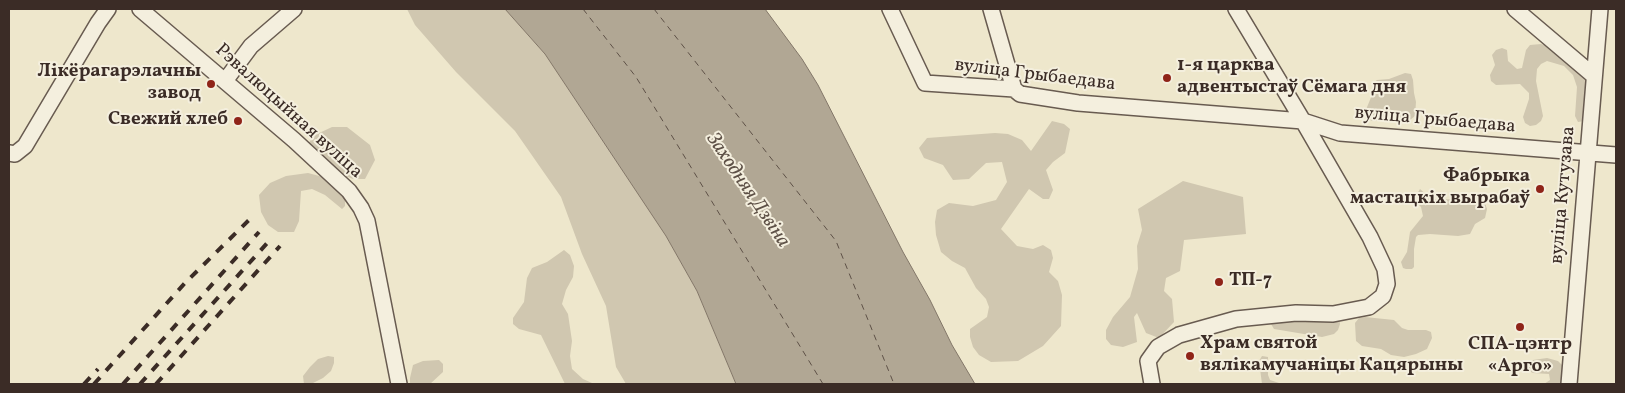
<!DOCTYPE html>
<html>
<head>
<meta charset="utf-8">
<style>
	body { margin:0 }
	#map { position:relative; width:1625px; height:393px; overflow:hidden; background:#eee7cc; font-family:Vollkorn,serif }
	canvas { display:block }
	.frame { position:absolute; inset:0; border:10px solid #3b2c26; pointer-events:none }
</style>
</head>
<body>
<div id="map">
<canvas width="1625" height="393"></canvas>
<div class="frame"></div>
</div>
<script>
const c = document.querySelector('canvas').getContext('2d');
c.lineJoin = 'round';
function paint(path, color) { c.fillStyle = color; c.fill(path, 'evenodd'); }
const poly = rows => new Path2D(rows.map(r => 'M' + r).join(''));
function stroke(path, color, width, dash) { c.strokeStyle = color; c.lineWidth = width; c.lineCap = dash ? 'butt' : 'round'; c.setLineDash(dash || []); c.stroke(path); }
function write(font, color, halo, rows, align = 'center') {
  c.font = font + ' Vollkorn,serif'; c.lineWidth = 4; c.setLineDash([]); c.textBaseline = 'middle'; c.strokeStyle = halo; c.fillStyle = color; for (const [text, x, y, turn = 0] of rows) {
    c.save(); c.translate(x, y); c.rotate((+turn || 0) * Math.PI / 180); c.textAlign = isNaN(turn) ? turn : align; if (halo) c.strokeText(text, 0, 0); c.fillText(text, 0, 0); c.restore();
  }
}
paint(poly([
	[407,9,505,9,545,54,666,236,697,291,736,384,626,384,616,367,606,306,582,254,561,197,515,131,456,72,415,25],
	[1541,44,1552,48,1581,70,1586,80,1587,104,1584,121,1578,122,1575,116,1577,87,1573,75,1564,66,1547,61,1541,64,1537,69,1536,81,1543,116,1541,121,1536,125,1530,126,1525,123,1523,117,1529,99,1529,93,1520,84,1496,85,1491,81,1490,75,1495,65,1492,55,1496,50,1502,48,1507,50,1508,61,1517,69,1522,68,1526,50,1530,45],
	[1405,73,1411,74,1413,80,1414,93,1416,102,1415,116,1410,120,1403,121,1372,121,1366,118,1365,112,1372,95,1373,83,1377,80,1389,79],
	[1052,121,1064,124,1070,129,1065,153,1053,162,1046,170,1053,190,1049,199,1043,199,1029,189,1001,229,1017,246,1033,249,1043,245,1051,250,1053,258,1049,272,1058,281,1062,295,1061,326,1043,346,1018,361,991,362,979,355,973,347,970,337,970,329,987,317,989,307,986,299,976,288,965,268,952,261,941,252,936,235,935,222,937,210,949,203,973,206,996,200,1007,182,1002,162,986,163,969,179,953,180,943,165,924,158,919,148,927,138,995,133,1008,134,1022,140,1031,151],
	[332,127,347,127,370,145,375,160,365,179,353,179,331,170,306,146,315,135],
	[308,173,323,177,345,198,345,206,342,209,325,195,312,189,301,191,299,221,294,232,278,232,268,225,261,212,259,195,270,183,286,176],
	[1183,181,1243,197,1246,234,1184,240,1180,271,1166,278,1164,291,1172,299,1174,322,1159,338,1146,333,1137,313,1134,317,1137,342,1123,347,1111,345,1106,339,1106,330,1113,317,1130,297,1138,269,1137,246,1142,230,1138,209],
	[1420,189,1431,199,1481,200,1485,203,1487,209,1485,218,1475,224,1470,234,1458,236,1430,234,1418,235,1416,237,1414,249,1414,267,1412,269,1406,269,1403,268,1401,262,1407,252,1410,232,1423,216,1421,207,1417,203,1417,194],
	[564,250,570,255,574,266,573,277,566,290,562,304,568,314,572,341,570,356,572,369,583,379,592,383,615,384,565,384,541,335,519,329,513,324,513,318,524,302,527,278,532,268,547,262],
	[1365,317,1394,320,1402,328,1408,330,1426,330,1431,332,1432,338,1427,349,1416,354,1404,357,1391,355,1381,349,1362,346,1356,341,1355,323,1359,318],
	[1339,318,1340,324,1338,330,1334,334,1322,337,1274,329,1271,324,1275,319],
	[328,356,334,357,334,363,331,371,323,378,311,384,304,384,303,376,310,367,318,359],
	[1262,356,1268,357,1268,375,1270,380,1282,384,1262,384,1259,361],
	[1547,358,1558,361,1562,365,1563,384,1544,384,1550,380,1549,374,1533,373,1527,370,1527,363,1533,360],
	[439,360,443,364,443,372,430,384,410,384,410,378,413,365,423,361]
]), '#d0c7b0');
const water = poly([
	[505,9,765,9,802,59,818,85,903,252,930,300,952,345,975,384,736,384,697,291,666,236,545,54,505,9]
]);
paint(water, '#b1a794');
stroke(water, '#827668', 1);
stroke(poly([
	[583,9,636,77,823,384],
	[654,9,836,241,894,384]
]), '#5e5147', 1, [6, 5]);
const minor = poly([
	[140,9,294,140,349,191,361,208,367,221,370,236,399,384],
	[890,9,925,83,1014,89,1020,94,1078,103,1303,121,1340,133,1616,155],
	[991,9,1014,89],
	[1515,9,1594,76],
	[225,81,251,46,294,9],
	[9,153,15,154,25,146,98,23,108,9],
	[1152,384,1148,361,1158,347,1179,335,1236,319,1296,313,1333,314,1369,307,1383,296,1387,284,1385,269,1370,237,1303,121,1236,9],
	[1569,384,1600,9]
]);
stroke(minor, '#685b50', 18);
stroke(minor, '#f4efde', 15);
stroke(poly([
	[84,384,98,369],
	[94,384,185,283,249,220],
	[123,384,259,232],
	[140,384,270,240],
	[156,384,280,246]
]), '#3b2c26', 4, [9, 9]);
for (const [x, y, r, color] of [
	[1167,78,5,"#8f2418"],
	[211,84,5,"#8f2418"],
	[238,121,5,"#8f2418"],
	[1540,189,5,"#8f2418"],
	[1219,282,5,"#8f2418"],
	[1520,327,5,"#8f2418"],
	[1190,356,5,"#8f2418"]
]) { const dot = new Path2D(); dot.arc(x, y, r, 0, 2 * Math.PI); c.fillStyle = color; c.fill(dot); stroke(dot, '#f4efde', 2); }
write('bold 19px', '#3b2c26', '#f4efde', [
	["1-я царква",1177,67],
	["адвентыстаў Сёмага дня",1177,89],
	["Лікёрагарэлачны",201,73,"right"],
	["завод",201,95,"right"],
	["Свежий хлеб",228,121,"right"],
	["Фабрыка",1530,178,"right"],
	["мастацкіх вырабаў",1530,200,"right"],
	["ТП-7",1229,282],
	["Храм святой",1200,345],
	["вялікамучаніцы Кацярыны",1200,367],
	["СПА-цэнтр",1520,346,"center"],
	["«Арго»",1520,368,"center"]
], 'left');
write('19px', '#3b2c26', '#f4efde', [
	["вуліца Грыбаедава",1035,76,7],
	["Рэвалюцыйная вуліца",288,112,42],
	["вуліца Грыбаедава",1435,121,5],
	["вуліца Кутузава",1564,195,-85]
]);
write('italic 20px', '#5e5147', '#f4efde', [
	["Заходняя Дзвіна",747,191,56]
]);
</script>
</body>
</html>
